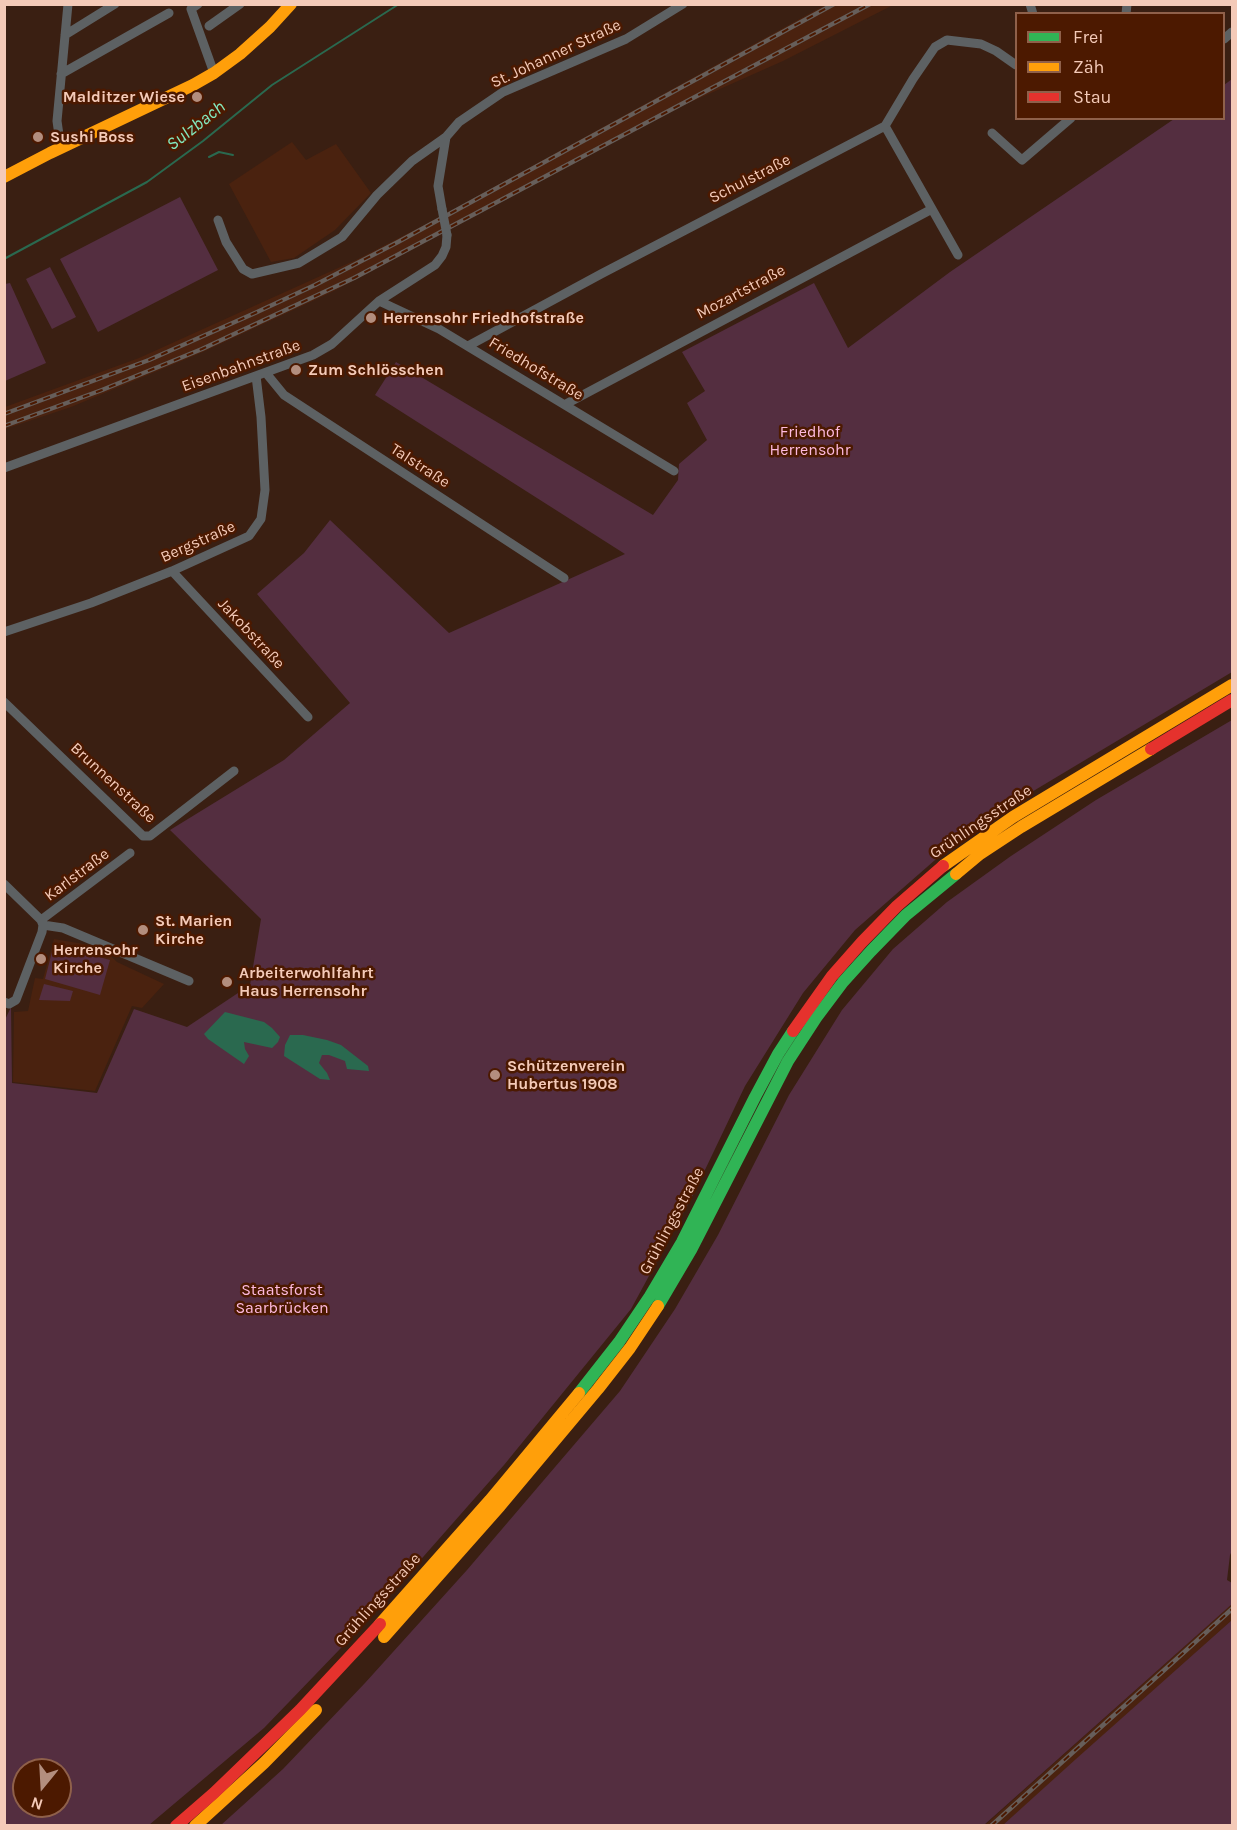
<!DOCTYPE html>
<html>
<head>
<meta charset="utf-8">
<style>
	body { margin:0 }
	#map { position:relative; width:1237px; height:1830px; overflow:hidden; background:#3a1f12; font-family:Karla,sans-serif }
	canvas { display:block }
	.frame { position:absolute; inset:0; border:6px solid #f4cab8; pointer-events:none }
	.legend { position:absolute; left:1015px; top:12px; width:210px; height:108px; box-sizing:border-box; background:#4c1900; border:2px solid #8f604a; margin:0; padding:8px 10px; list-style:none; font-size:18px; color:#f4cab8 }
	.legend li { display:flex; align-items:center; gap:12px; height:30px }
	.legend b { width:30px; border:2px solid #8f604a }
	.north { position:absolute; left:12px; top:1758px; width:60px; height:60px; box-sizing:border-box; background:#4c1900; border:2px solid #8f604a; border-radius:50%; rotate:198deg; font-size:16px; font-weight:700; line-height:24px; text-align:center; color:#f4cab8 }
	.north::after { content:''; display:block; margin:auto; width:21px; height:27px; background:#b38e7e; clip-path:polygon(50% 0,100% 100%,50% 72%,0 100%) }
</style>
</head>
<body>
<div id="map">
<canvas width="1237" height="1830"></canvas>
<div class="frame"></div>
<ul class="legend">
<li><b style="height:8px;background:#30b455"></b>Frei</li>
<li><b style="height:8px;background:#ff9f0a"></b>Zäh</li>
<li><b style="height:8px;background:#e5322d"></b>Stau</li>
</ul>
<div class="north">N</div>
</div>
<script>
const c = document.querySelector('canvas').getContext('2d');
c.lineJoin = 'round';
function paint(path, color) { c.fillStyle = color; c.fill(path, 'evenodd'); }
const poly = rows => new Path2D(rows.map(r => 'M' + r).join(''));
function stroke(path, color, width, dash) { c.strokeStyle = color; c.lineWidth = width; c.lineCap = dash ? 'butt' : 'round'; c.setLineDash(dash || []); c.stroke(path); }
function write(font, color, halo, rows, align = 'center') {
  c.font = font + ' Karla,sans-serif'; c.lineWidth = 5; c.setLineDash([]); c.textBaseline = 'middle'; c.strokeStyle = halo; c.fillStyle = color; for (const [text, x, y, turn = 0] of rows) {
    c.save(); c.translate(x, y); c.rotate((+turn || 0) * Math.PI / 180); c.textAlign = isNaN(turn) ? turn : align; if (halo) c.strokeText(text, 0, 0); c.fillText(text, 0, 0); c.restore();
  }
}
paint(poly([
	[825,5,893,5,783,61,684,105,332,292,203,352,71,407,5,429,5,407,139,358,358,259,432,221],
	[292,142,306,160,336,144,371,193,335,230,294,258,271,262,229,184],
	[54,939,90,945,106,951,117,962,164,984,142,1008,132,1006,95,1091,13,1082,14,1012,28,1011,35,978,43,979],
	[1232,1604,1232,1620,1026,1805,1003,1825,984,1826]
]), '#4a220f');
paint(poly([
	[1232,79,1232,672,1015,802,943,853,855,930,803,993,745,1086,693,1195,631,1309,504,1465,365,1623,264,1728,149,1825,5,1826,4,1022,11,1007,12,1083,97,1093,134,1009,187,1027,250,985,261,919,170,830,284,760,350,703,257,594,304,553,330,520,449,633,625,554,375,395,396,362,653,515,678,480,679,464,707,440,687,403,705,391,682,352,814,283,848,348,950,272,1174,119,1224,118,1224,85],
	[24,1770,60,1770,60,1806,24,1806],
	[180,197,218,270,98,332,60,259],
	[50,267,76,317,52,329,26,279],
	[10,283,46,363,5,381,5,284],
	[1232,720,1232,1551,1230,1555,1227,1580,1232,1583,1232,1604,984,1825,221,1825,283,1769,365,1683,467,1570,620,1391,675,1309,718,1235,789,1095,842,1010,893,949,947,902,1011,856,1096,800],
	[54,944,110,960,100,995,45,979],
	[44,984,73,991,70,1001,39,1000],
	[1232,1620,1232,1825,1003,1825,1076,1759]
]), '#542e40');
paint(poly([
	[225,1012,264,1022,272,1028,280,1037,278,1042,272,1048,244,1042,245,1049,249,1056,244,1064,208,1039,204,1034],
	[290,1035,303,1035,327,1040,341,1045,368,1066,369,1071,347,1069,345,1061,329,1055,322,1055,319,1063,327,1073,330,1080,320,1079,284,1056,285,1045]
]), '#2a694f');
stroke(poly([
	[209,157,219,152,233,155],
	[4,259,147,182,203,141,272,85,399,4]
]), '#2a694f', 2);
stroke(poly([
	[198,4,191,9,214,73],
	[1030,4,1033,14],
	[1126,14,1127,4],
	[209,26,240,4],
	[65,35,115,4],
	[1224,39,1232,32],
	[61,74,169,13],
	[885,126,958,255],
	[992,133,1022,160,1071,118],
	[64,147,59,135,57,121,68,4],
	[442,209,438,186,446,137,459,122,503,92,626,39,683,4],
	[218,220,226,242,243,269,252,274,299,263,342,237,377,195,412,161,446,137],
	[379,301,439,329,674,471],
	[468,346,601,274,885,126,913,79,935,47,947,40,981,44,996,51,1016,65],
	[266,373,284,395,564,578],
	[566,404,932,209],
	[4,468,313,355,332,344,379,301,435,265,442,256,446,247,447,235],
	[172,571,308,717],
	[4,632,91,603,172,571,249,536,261,519,265,490,261,417,256,376],
	[4,702,143,836,150,836,234,771],
	[4,884,41,920,43,925],
	[41,920,130,853],
	[43,925,63,928,189,981],
	[4,1002,9,1004,16,1000,42,932,43,925]
]), '#5d6163', 9);
stroke(poly([
	[658,1306,691,1250,788,1061,816,1018,843,982,871,951,906,915,956,874],
	[579,1393,619,1342,650,1296,682,1242,755,1097,778,1054,793,1031]
]), '#30b455', 12);
stroke(poly([
	[4,177,50,153,193,85,214,73,240,54,270,27,291,4],
	[943,866,1013,817,1232,685],
	[956,874,980,854,1021,827,1151,749],
	[380,1624,490,1500,579,1393],
	[384,1637,500,1506,598,1389,630,1348,658,1306],
	[195,1826,264,1763,316,1710]
]), '#ff9f0a', 12);
stroke(poly([
	[1151,749,1232,700],
	[793,1031,832,976,862,942,897,906,943,866],
	[176,1826,214,1793,300,1710,380,1624]
]), '#e5322d', 12);
const rail = poly([
	[4,414,149,360,255,313,315,285,398,242,834,4],
	[4,426,102,390,202,349,354,278,870,4],
	[991,1826,1232,1609]
]);
stroke(rail, '#665e5a', 4.5);
stroke(rail, '#4c1900', 2, [7]);
stroke(poly([
	[442,209,447,235]
]), '#5d6163', 9);
for (const [x, y, r, color] of [
	[197,97,6,"#b38e7e"],
	[38,137,6,"#b38e7e"],
	[371,318,6,"#b38e7e"],
	[296,370,6,"#b38e7e"],
	[143,930,6,"#b38e7e"],
	[41,959,6,"#b38e7e"],
	[227,982,6,"#b38e7e"],
	[495,1075,6,"#b38e7e"]
]) { const dot = new Path2D(); dot.arc(x, y, r, 0, 2 * Math.PI); c.fillStyle = color; c.fill(dot); stroke(dot, '#4c1900', 2); }
write('16px', '#f4cab8', '#4c1900', [
	["St. Johanner Straße",556,54,-25],
	["Schulstraße",750,179,-27],
	["Mozartstraße",741,292,-28],
	["Eisenbahnstraße",241,366,-20],
	["Friedhofstraße",536,369,31],
	["Talstraße",420,466,33],
	["Bergstraße",198,542,-24],
	["Jakobstraße",251,634,47],
	["Brunnenstraße",113,783,43],
	["Grühlingsstraße",981,822,-34],
	["Karlstraße",77,875,-37],
	["Grühlingsstraße",672,1221,-62],
	["Grühlingsstraße",378,1600,-48]
]);
write('bold 16px', '#f4cab8', '#4c1900', [
	["Malditzer Wiese",185,97,"right"],
	["Sushi Boss",50,137],
	["Herrensohr Friedhofstraße",383,318],
	["Zum Schlösschen",308,370],
	["St. Marien",155,921],
	["Kirche",155,939],
	["Herrensohr",53,950],
	["Kirche",53,968],
	["Arbeiterwohlfahrt",239,973],
	["Haus Herrensohr",239,991],
	["Schützenverein",507,1066],
	["Hubertus 1908",507,1084]
], 'left');
write('16px', '#febadf', '#4c1900', [
	["Friedhof",810,432],
	["Herrensohr",810,450],
	["Staatsforst",282,1290],
	["Saarbrücken",282,1308]
]);
write('italic 18px', '#83e9bf', '#4c1900', [
	["Sulzbach",196,126,-38]
]);
</script>
</body>
</html>
